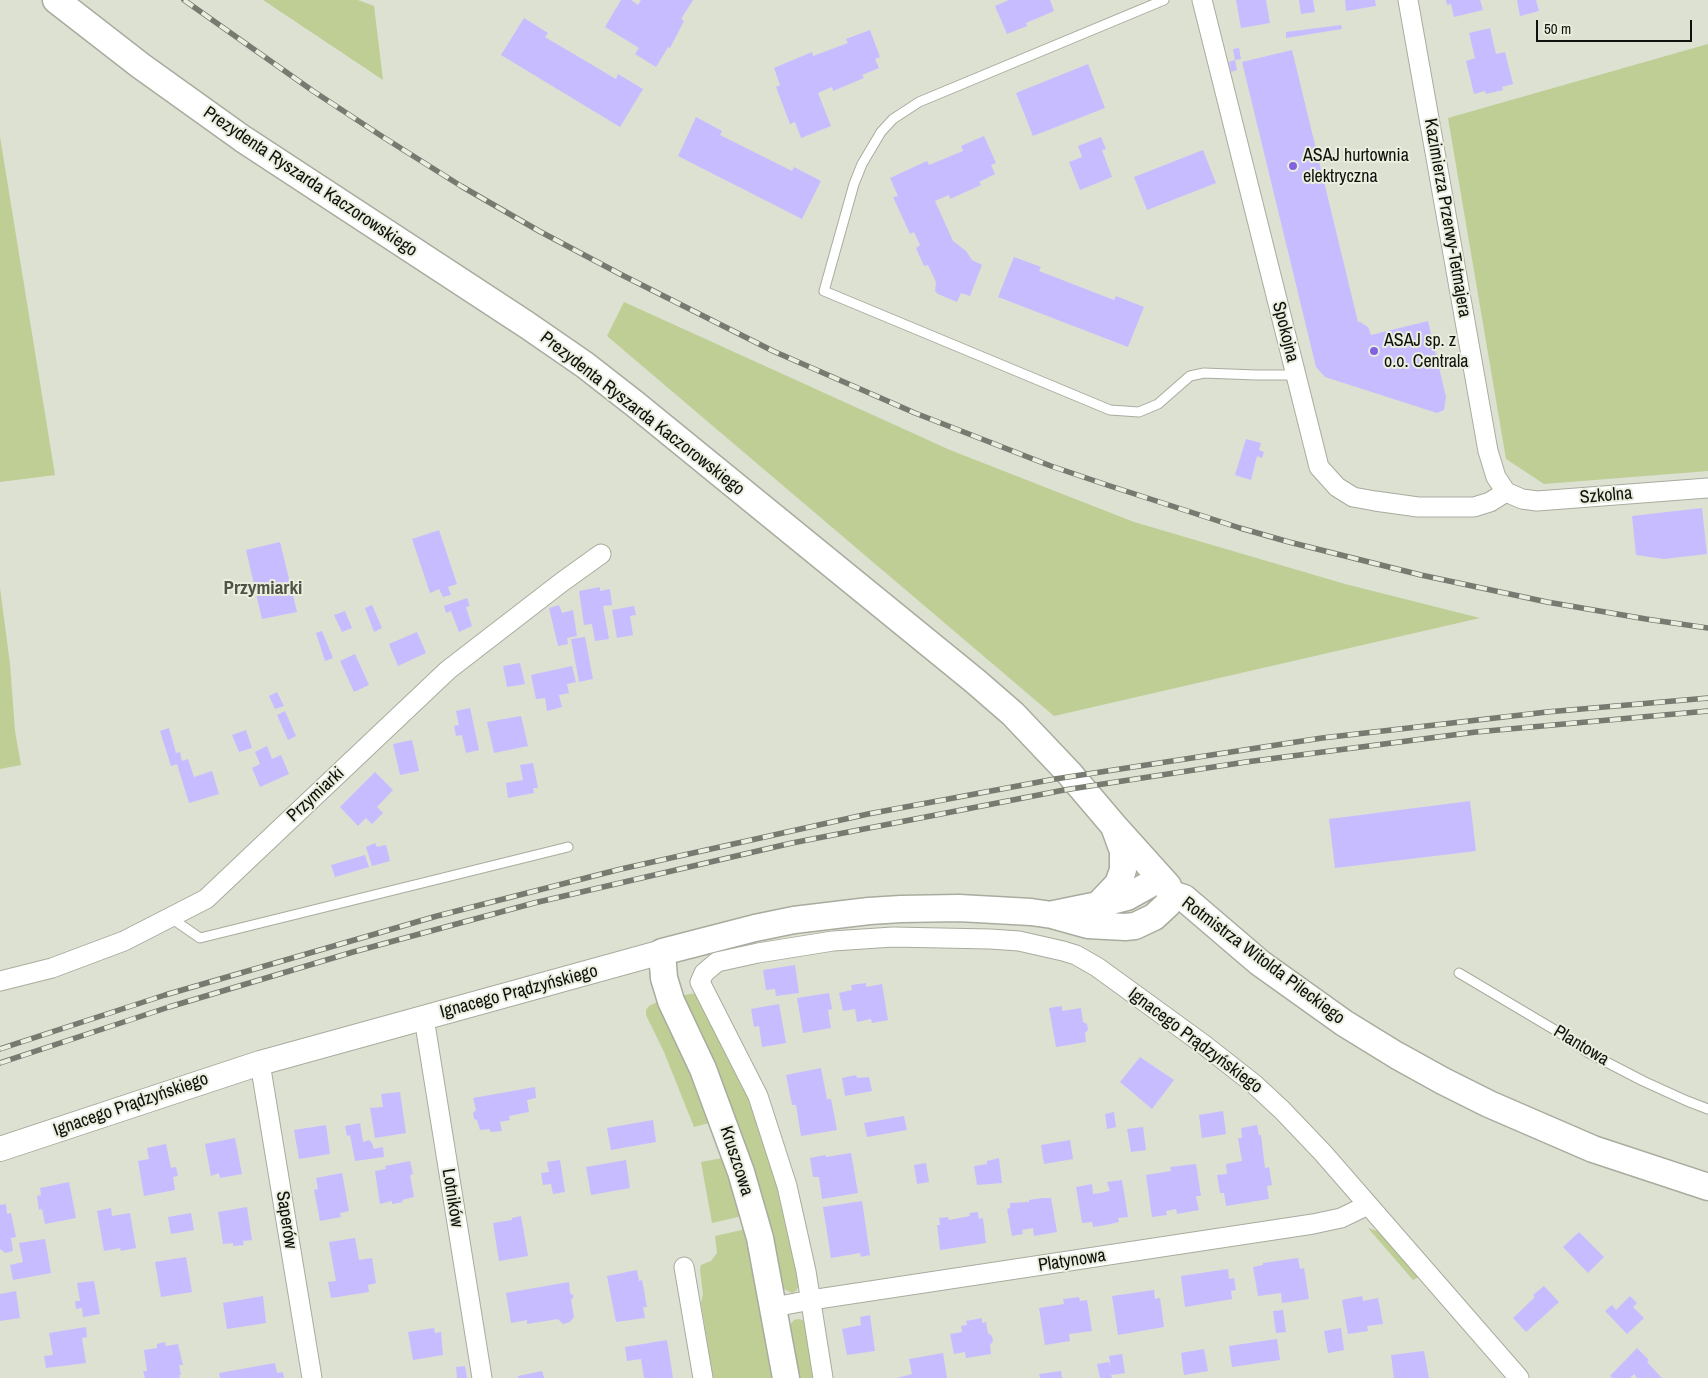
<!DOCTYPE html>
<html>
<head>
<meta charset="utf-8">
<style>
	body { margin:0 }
	#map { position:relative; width:1708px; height:1378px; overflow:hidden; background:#dce1d2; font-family:"Archivo Narrow",sans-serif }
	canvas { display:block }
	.scale { position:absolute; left:1536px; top:20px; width:156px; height:22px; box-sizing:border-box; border:2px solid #0f110c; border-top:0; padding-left:6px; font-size:15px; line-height:18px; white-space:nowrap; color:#0f110c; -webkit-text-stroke:4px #e9eedf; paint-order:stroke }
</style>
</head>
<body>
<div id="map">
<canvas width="1708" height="1378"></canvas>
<div class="scale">50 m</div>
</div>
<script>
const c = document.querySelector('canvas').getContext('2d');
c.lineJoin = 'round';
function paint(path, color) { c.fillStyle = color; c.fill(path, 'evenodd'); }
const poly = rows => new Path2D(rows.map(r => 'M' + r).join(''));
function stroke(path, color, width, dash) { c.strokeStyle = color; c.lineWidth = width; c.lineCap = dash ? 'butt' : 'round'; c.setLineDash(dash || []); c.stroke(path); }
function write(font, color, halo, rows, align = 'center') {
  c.font = font + ' "Archivo Narrow",sans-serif'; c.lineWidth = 4; c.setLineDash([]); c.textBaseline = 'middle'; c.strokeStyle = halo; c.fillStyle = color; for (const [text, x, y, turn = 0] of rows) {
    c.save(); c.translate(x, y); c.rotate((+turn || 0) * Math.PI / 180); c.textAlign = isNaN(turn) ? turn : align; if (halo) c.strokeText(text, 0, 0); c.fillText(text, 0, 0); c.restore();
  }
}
paint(poly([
	[263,0,358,0,374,6,383,80],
	[1708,44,1708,471,1544,484,1506,459,1448,118],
	[0,137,55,475,0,482],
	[624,302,950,450,1134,522,1345,584,1480,618,1054,716,607,336],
	[0,588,10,664,15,731,21,765,0,769],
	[697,993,749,1096,782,1196,800,1284,796,1291,792,1293,782,1288,683,998,684,995],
	[657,1002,660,1003,712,1119,709,1123,694,1127,664,1052,646,1015,646,1010,649,1006],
	[723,1158,742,1215,738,1217,712,1223,701,1162],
	[1368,1228,1377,1231,1382,1235,1419,1277,1413,1280],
	[746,1229,775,1378,713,1378,701,1303,703,1294,700,1270,701,1265,711,1261,717,1253,715,1236],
	[798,1319,803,1320,806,1325,814,1378,797,1378,789,1326,794,1320]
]), '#bece95');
paint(poly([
	[621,0,631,0,638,5,641,0,693,0,681,19,684,21,670,48,668,47,656,67,635,54,639,48,605,27],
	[1009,0,1050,0,1054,11,1026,23,1027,26,1007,34,995,6],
	[1236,0,1266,0,1270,23,1241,28],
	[1299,0,1313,0,1315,12,1301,14],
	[1345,0,1375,0,1376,6,1346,11],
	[1446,0,1480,0,1483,10,1454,17,1451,4,1447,5],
	[1517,0,1536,0,1539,11,1520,16],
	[524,18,548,33,545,37,616,79,618,74,643,89,620,127,501,55],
	[1341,25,1342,29,1286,38,1286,32],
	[1490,28,1496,54,1505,52,1513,84,1502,87,1503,90,1486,94,1485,91,1474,94,1466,61,1475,58,1469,33],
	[870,30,880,57,875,59,879,68,862,75,864,78,833,91,832,87,818,93,831,126,801,138,795,122,790,124,776,87,780,85,774,68,812,52,813,56,848,43,846,39],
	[1239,48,1241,59,1235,60,1233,49],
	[1292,50,1358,322,1360,322,1368,327,1371,335,1428,321,1446,397,1444,410,1437,413,1325,377,1316,367,1242,62],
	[1235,60,1237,70,1231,72,1229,62],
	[1088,64,1105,108,1033,136,1016,93],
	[696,117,722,131,720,135,792,171,794,167,821,181,802,219,678,156],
	[984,136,996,163,991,165,995,174,979,182,981,185,950,199,949,195,935,201,953,241,966,251,972,260,982,265,970,296,961,293,957,302,938,294,935,291,936,282,928,265,924,266,916,248,920,245,914,232,910,234,893,197,898,196,890,178,927,161,929,165,963,151,961,146],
	[1101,137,1106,149,1102,150,1112,177,1080,190,1069,162,1082,157,1078,146],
	[1203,150,1216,183,1147,210,1134,177],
	[1014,257,1041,267,1039,271,1114,300,1116,296,1144,307,1128,347,998,297],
	[1246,439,1261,443,1259,450,1264,452,1262,458,1257,456,1251,480,1235,475],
	[1702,508,1707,554,1664,559,1636,555,1632,516],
	[439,530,457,584,448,587,451,595,443,597,439,589,430,593,412,539],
	[280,542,297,612,262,619,246,550],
	[600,587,600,591,610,589,612,605,603,606,609,639,595,641,592,624,584,625,579,591],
	[467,598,470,606,466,607,472,626,459,632,451,611,446,613,444,606],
	[372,605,382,628,374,632,365,608],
	[559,605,562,613,573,610,577,636,567,638,568,644,558,646,549,608],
	[634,606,636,615,630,616,633,635,617,638,612,610],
	[345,611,352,628,342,632,334,615],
	[322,631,333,658,325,661,316,633],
	[417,632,426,653,398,666,389,644],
	[585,637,593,679,579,682,571,639],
	[355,654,369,685,354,692,340,661],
	[520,663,525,684,507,687,503,666],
	[572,666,576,682,567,684,569,693,559,695,562,707,547,711,545,698,536,699,531,675],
	[277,692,284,706,275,709,269,696],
	[470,708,479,750,466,753,462,735,456,736,454,726,459,725,456,711],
	[285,711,296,736,288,740,277,715],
	[521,716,528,746,494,753,487,722],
	[169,728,176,753,180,752,182,761,188,759,194,777,212,771,219,794,189,803,177,764,171,766,160,731],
	[246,730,252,748,239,752,232,735],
	[412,740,419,771,400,775,393,744],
	[267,746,272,759,281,755,289,774,260,787,252,768,260,764,255,752],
	[533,763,538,788,533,788,534,793,508,798,506,783,523,780,520,765],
	[375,772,393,790,377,807,383,813,372,824,366,818,358,826,340,807],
	[1470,801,1476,851,1335,868,1329,819],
	[375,843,377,847,386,845,390,861,372,866,366,847],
	[365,855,369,867,335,877,331,865],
	[795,965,799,993,776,996,775,989,766,990,763,970],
	[866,983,866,987,882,984,888,1020,872,1023,871,1019,857,1022,855,1009,843,1011,839,993,852,990,851,985],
	[829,993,832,1009,828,1010,831,1028,803,1033,797,998],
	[779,1004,786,1043,762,1047,759,1026,754,1027,751,1009],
	[1062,1006,1062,1011,1081,1008,1083,1022,1087,1024,1088,1030,1085,1033,1086,1042,1056,1047,1049,1008],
	[1140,1057,1174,1080,1152,1109,1120,1082],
	[821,1068,827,1099,831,1099,837,1130,801,1136,796,1105,792,1105,786,1075],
	[856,1075,857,1078,869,1077,872,1091,845,1096,842,1078],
	[535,1087,536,1098,527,1100,529,1112,509,1116,510,1120,500,1122,502,1131,490,1132,490,1129,480,1130,477,1120,474,1119,473,1113,476,1110,473,1098],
	[400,1092,406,1133,375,1138,370,1108,383,1107,381,1094],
	[1223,1111,1226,1134,1202,1138,1199,1115],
	[1114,1112,1116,1127,1107,1129,1105,1114],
	[904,1116,907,1130,867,1137,864,1123],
	[653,1120,656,1142,611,1150,607,1128],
	[360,1123,363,1142,369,1140,372,1143,374,1149,383,1147,384,1157,355,1161,350,1135,347,1136,345,1126],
	[326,1125,330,1154,299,1159,294,1130],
	[1257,1125,1259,1135,1261,1135,1265,1168,1269,1167,1272,1185,1267,1186,1269,1199,1226,1206,1224,1193,1220,1193,1217,1175,1227,1174,1226,1164,1242,1161,1238,1138,1242,1138,1241,1128],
	[1143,1127,1146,1150,1131,1152,1127,1129],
	[235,1138,242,1174,220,1178,219,1173,211,1176,205,1144],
	[1070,1140,1073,1159,1044,1164,1041,1145],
	[166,1144,171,1168,176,1167,178,1176,173,1177,175,1190,144,1196,138,1161,149,1159,147,1148],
	[851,1153,858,1193,822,1199,819,1177,813,1177,810,1158,825,1155,826,1157],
	[999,1158,1002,1183,977,1185,974,1166,987,1164,987,1161],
	[560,1160,565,1192,553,1194,551,1184,543,1185,541,1173,549,1172,547,1162],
	[626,1160,630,1188,591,1195,586,1167],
	[410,1161,413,1174,410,1175,414,1197,402,1200,403,1202,392,1204,392,1201,380,1204,375,1171,386,1169,385,1166],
	[926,1163,929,1182,917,1184,914,1165],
	[1196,1164,1201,1196,1196,1196,1199,1210,1177,1214,1176,1209,1166,1211,1167,1215,1152,1217,1146,1175,1171,1171,1170,1167],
	[342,1173,349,1211,340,1213,341,1217,320,1221,314,1190,318,1189,316,1178],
	[1122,1180,1128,1217,1118,1218,1119,1222,1106,1225,1093,1227,1092,1222,1082,1223,1076,1187,1092,1184,1093,1194,1101,1193,1110,1191,1107,1182],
	[69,1182,76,1218,45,1224,42,1209,39,1210,37,1196,41,1195,40,1188],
	[1043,1198,1051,1198,1057,1232,1034,1236,1033,1228,1022,1230,1023,1234,1012,1236,1007,1209,1010,1208,1010,1203,1029,1202,1029,1200],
	[862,1201,870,1255,861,1257,860,1253,831,1258,823,1207],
	[6,1204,7,1214,11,1213,16,1237,11,1238,13,1251,5,1253,0,1249,0,1205],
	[247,1207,252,1240,243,1241,244,1245,233,1246,233,1243,223,1244,218,1212],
	[111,1208,112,1216,130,1213,136,1248,121,1251,120,1248,104,1251,97,1211],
	[978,1212,979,1219,983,1218,986,1243,940,1250,937,1225,940,1225,939,1218,948,1217,949,1220,970,1216,969,1213],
	[191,1213,194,1230,171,1234,168,1217],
	[521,1216,528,1256,499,1261,493,1223,512,1220,512,1218],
	[1579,1232,1604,1257,1588,1273,1563,1247],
	[355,1238,359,1260,372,1258,376,1283,368,1285,369,1292,331,1298,328,1282,336,1281,329,1242],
	[45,1239,51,1273,13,1280,10,1265,23,1262,19,1243],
	[186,1257,192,1292,161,1297,155,1262],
	[1298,1258,1300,1269,1304,1268,1309,1299,1282,1303,1281,1293,1258,1296,1253,1267,1263,1265,1263,1263],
	[1228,1269,1229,1279,1234,1278,1236,1290,1231,1291,1232,1299,1185,1307,1181,1276],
	[637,1270,639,1281,642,1280,647,1307,643,1307,645,1318,616,1322,607,1276],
	[94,1281,100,1314,83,1317,82,1308,76,1309,75,1301,80,1301,77,1283],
	[569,1282,570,1293,574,1296,571,1300,574,1317,570,1322,563,1324,558,1319,527,1324,527,1320,511,1323,506,1293],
	[1544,1286,1559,1302,1526,1332,1513,1318,1535,1297,1533,1295],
	[1154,1290,1155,1299,1160,1298,1164,1327,1118,1335,1112,1296],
	[16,1291,20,1318,0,1321,0,1294],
	[263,1296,266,1323,227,1329,223,1303],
	[1362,1296,1363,1301,1378,1298,1383,1324,1367,1326,1368,1331,1348,1334,1342,1300],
	[1630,1296,1637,1303,1633,1307,1644,1318,1627,1334,1605,1311,1612,1305,1616,1310],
	[1079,1297,1080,1301,1087,1300,1092,1331,1069,1334,1070,1341,1045,1345,1039,1308,1064,1304,1063,1299],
	[1283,1310,1286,1332,1276,1333,1273,1311],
	[870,1315,875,1351,847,1355,842,1329,861,1325,860,1317],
	[982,1318,982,1323,986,1322,988,1333,992,1336,993,1341,990,1345,991,1354,966,1358,965,1352,954,1354,950,1334,962,1332,961,1326,967,1325,966,1321],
	[86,1327,87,1337,82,1338,86,1363,46,1368,44,1356,53,1355,49,1333],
	[434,1328,435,1333,441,1332,443,1355,413,1360,408,1332],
	[1341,1328,1344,1350,1328,1353,1324,1331],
	[1277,1339,1280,1360,1232,1367,1229,1346],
	[667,1340,673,1378,644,1378,641,1359,627,1361,625,1347],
	[165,1342,166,1346,178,1344,183,1365,179,1365,181,1375,179,1375,180,1378,145,1378,143,1371,147,1371,144,1350,157,1348,157,1344],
	[1637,1348,1649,1360,1647,1362,1662,1378,1637,1378,1634,1374,1630,1378,1612,1378,1610,1376],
	[1204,1349,1208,1371,1184,1375,1181,1353],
	[1424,1351,1429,1378,1394,1378,1391,1355],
	[943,1353,947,1378,897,1378,912,1374,909,1359],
	[1122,1354,1125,1373,1111,1375,1112,1378,1100,1378,1097,1364,1109,1362,1111,1369,1109,1356],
	[275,1363,277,1373,283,1372,284,1378,220,1378,219,1373],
	[465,1366,467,1378,457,1378,456,1367],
	[542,1371,544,1378,518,1378,518,1376],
	[1061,1371,1062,1378,1040,1378,1039,1374]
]), '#c7bcff');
const service = poly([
	[1164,0,919,102,893,119,881,132,862,164,854,184,824,291,1110,410,1139,412,1158,404,1190,376,1204,373,1256,375,1296,375],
	[171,918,200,938,568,847],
	[1459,973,1560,1033,1587,1052,1643,1081,1687,1101,1708,1109]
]);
const minor = poly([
	[1202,0,1319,467,1337,487,1353,497,1375,501,1418,507,1474,507,1490,502,1506,492],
	[1408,0,1488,451,1496,477,1506,492],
	[1506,492,1522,499,1537,501,1708,488],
	[0,981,52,968,124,941,206,899,448,670,562,582,601,554],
	[424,1018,482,1378],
	[260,1063,312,1378],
	[684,1267,703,1378],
	[774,1307,811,1300,1313,1224,1341,1218,1368,1205],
	[823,1378,806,1271,787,1186,758,1096,700,982,704,973,717,962,758,953,833,941,893,937,990,939,1019,941,1063,951,1076,955,1097,967,1203,1044,1254,1084,1282,1110,1323,1153,1519,1378]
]);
const tertiary = poly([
	[0,1149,260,1063,662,952]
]);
const secondary = poly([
	[56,0,141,66,243,139,527,325,585,365,635,404,975,681,1013,714,1069,773,1114,826,1168,886,1171,894],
	[1171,894,1184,898,1260,963,1344,1023,1396,1055,1443,1081,1489,1104,1593,1149,1708,1187],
	[1100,904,1127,897,1161,878],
	[1054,914,1098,905,1118,884,1123,870,1123,851,1115,829],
	[786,1378,760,1238,741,1172,703,1069,671,1001,664,978,662,952,755,928,794,920,869,911,901,909,959,908,1031,912,1052,915,1088,925,1125,927,1135,926,1154,917,1168,904,1171,894]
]);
stroke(service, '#a8ac9e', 11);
stroke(minor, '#a8ac9e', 21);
stroke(tertiary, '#a8ac9e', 26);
stroke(secondary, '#a8ac9e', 29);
stroke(service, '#fff', 9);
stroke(minor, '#fff', 19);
stroke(tertiary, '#fff', 24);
stroke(secondary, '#fff', 26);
const rail = poly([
	[184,0,313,91,383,137,461,186,539,231,620,274,773,351,915,413,1051,466,1107,485,1240,528,1289,542,1421,575,1547,602,1646,619,1708,628],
	[0,1049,165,995,437,916,621,869,868,814,1055,779,1322,738,1547,712,1708,698],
	[0,1063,169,1007,353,952,534,903,792,843,1064,790,1246,762,1476,732,1708,711]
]);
stroke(rail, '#767a70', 5.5);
stroke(rail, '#e9eedf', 4, [11]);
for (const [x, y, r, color] of [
	[1293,166,5,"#8262dd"],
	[1374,351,5,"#8262dd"]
]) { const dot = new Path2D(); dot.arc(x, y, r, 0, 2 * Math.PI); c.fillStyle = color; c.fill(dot); stroke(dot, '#e9eedf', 2); }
write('18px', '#0f110c', '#e9eedf', [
	["ASAJ hurtownia",1303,156],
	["elektryczna",1303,177],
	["ASAJ sp. z",1384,341],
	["o.o. Centrala",1384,362]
], 'left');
write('18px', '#0f110c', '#e9eedf', [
	["Prezydenta Ryszarda Kaczorowskiego",310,182,34],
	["Kazimierza Przerwy-Tetmajera",1447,218,80],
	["Spokojna",1285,332,76],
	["Prezydenta Ryszarda Kaczorowskiego",642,414,38],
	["Szkolna",1606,496,-5],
	["Przymiarki",316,795,-43],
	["Rotmistrza Witolda Pileckiego",1263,961,37],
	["Ignacego Prądzyńskiego",519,992,-15],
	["Ignacego Prądzyńskiego",1195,1041,37],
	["Plantowa",1581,1046,31],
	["Ignacego Prądzyńskiego",131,1105,-19],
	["Kruszcowa",736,1161,72],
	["Lotników",452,1198,81],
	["Saperów",286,1220,81],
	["Platynowa",1072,1261,-9]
]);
write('bold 19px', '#4f5346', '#e9eedf', [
	["Przymiarki",263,589]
]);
</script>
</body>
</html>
